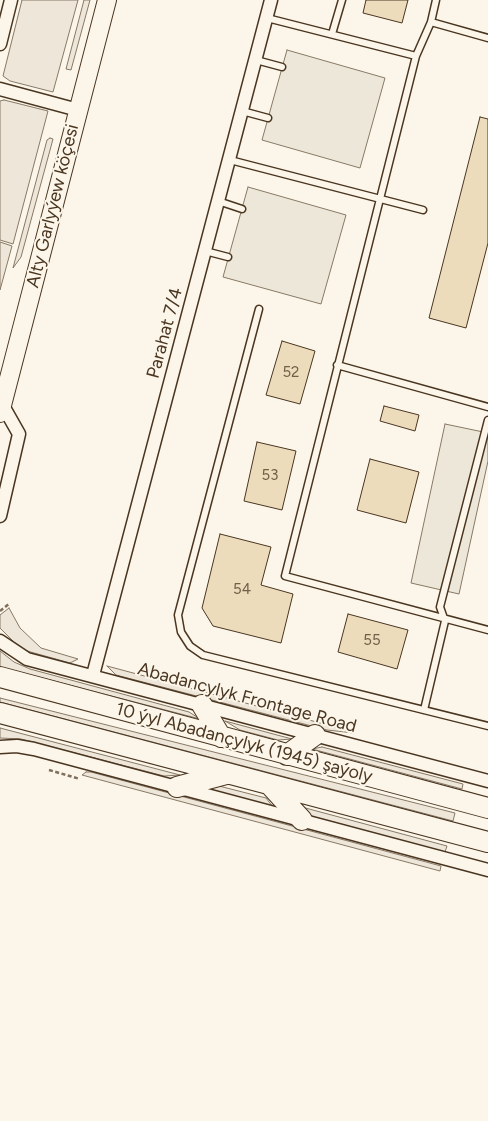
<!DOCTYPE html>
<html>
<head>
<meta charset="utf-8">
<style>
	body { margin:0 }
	canvas { display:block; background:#fbf6e9 }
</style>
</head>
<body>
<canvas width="488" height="1121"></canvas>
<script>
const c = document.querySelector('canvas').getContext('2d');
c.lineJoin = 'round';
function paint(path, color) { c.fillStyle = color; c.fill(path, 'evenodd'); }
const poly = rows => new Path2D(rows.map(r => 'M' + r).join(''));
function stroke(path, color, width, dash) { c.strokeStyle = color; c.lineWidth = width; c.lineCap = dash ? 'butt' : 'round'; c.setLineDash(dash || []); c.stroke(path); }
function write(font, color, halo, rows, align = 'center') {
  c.font = font + ' Figtree,sans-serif'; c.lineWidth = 4; c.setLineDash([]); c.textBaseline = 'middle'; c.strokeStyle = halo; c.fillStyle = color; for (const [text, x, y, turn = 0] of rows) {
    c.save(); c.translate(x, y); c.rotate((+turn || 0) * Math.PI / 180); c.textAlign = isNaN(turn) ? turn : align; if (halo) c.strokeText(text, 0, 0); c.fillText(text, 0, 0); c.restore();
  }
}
const green = poly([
	[22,0,78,0,53,92,10,81,3,76,22,0],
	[84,0,90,0,71,70,66,69,84,0],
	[4,100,48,111,13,244,0,240,0,101,4,100],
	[50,138,53,139,21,257,13,268,47,140,50,138],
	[0,242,12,246,0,290,0,242],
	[9,608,20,628,41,648,78,659,70,663,27,651,15,643,0,628,0,615,9,608],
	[0,651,14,662,30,669,189,712,200,719,0,667,0,651],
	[107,666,354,732,354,733,327,730,116,675,107,666],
	[0,698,455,813,453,821,0,702,0,698],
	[225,721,292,739,278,740,240,730,225,721],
	[0,728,180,775,164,776,21,739,0,738,0,728],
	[322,747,463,784,462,789,312,749,322,747],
	[86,772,91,772,441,866,440,871,82,775,86,772],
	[215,785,266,798,273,807,202,788,215,785],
	[298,806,447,846,445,852,311,816,298,806]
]);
paint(green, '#ede6d9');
stroke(green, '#887966', 1);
const parking = poly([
	[287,50,385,78,360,168,262,140,287,50],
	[248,187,346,215,321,304,223,277,248,187],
	[445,424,488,433,488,461,459,594,411,583,445,424]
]);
paint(parking, '#ede7d9');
stroke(parking, '#887966', 1);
const building = poly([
	[366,0,408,0,402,23,363,13,366,0],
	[480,117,488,119,488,243,466,328,429,318,480,117],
	[282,341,315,351,300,404,266,395,282,341],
	[384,406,419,415,415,431,380,421,384,406],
	[257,442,296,451,282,510,244,501,257,442],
	[370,459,419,472,406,523,357,510,370,459],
	[220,534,271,547,261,585,293,594,281,643,213,626,202,608,220,534],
	[348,614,408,630,397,669,338,652,348,614]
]);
paint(building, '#ecdcbc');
stroke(building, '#4a3520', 1);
const lane = poly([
	[436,0,431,22,416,56,285,576,488,630],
	[267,18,416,56],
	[431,22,488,38],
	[332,34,342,0],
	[256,60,282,67],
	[242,111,268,118],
	[230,160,423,210],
	[218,201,242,209],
	[205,251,228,257],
	[259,309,178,615,181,632,190,646,203,655,488,726],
	[337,365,488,407],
	[424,710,445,621,440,607,488,420]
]);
const street = poly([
	[0,44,11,0],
	[0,89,78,110],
	[0,405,2,404,19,434,0,516],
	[0,641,27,659,488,781],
	[93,675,271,0],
	[0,747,17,746,34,749,488,870]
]);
const secondary = poly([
	[0,413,107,0]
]);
const primary = poly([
	[0,677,488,808],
	[202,705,221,737],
	[0,713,488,842],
	[287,755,315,735],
	[269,784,302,820],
	[177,787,226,774]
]);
stroke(lane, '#4a3520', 9);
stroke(street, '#4a3520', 15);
stroke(secondary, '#4a3520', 20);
stroke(primary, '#4a3520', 22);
stroke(poly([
	[0,611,10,603],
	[49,770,80,779]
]), '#7f6f5c', 2.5, [4, 2.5]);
stroke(lane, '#fbf6e9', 6);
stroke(street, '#fbf6e9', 12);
stroke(secondary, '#fbf6e9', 18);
stroke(primary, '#fbf6e9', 20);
write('15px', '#725f47', null, [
	["52",291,373],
	["53",270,476],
	["54",242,590],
	["55",372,641]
]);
write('18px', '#4a3520', '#fbf6e9', [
	["Alty Garlyýew köçesi",53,206,-76],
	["Parahat 7/4",165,333,-75],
	["Abadancylyk Frontage Road",247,698,15],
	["10 ýyl Abadançylyk (1945) şaýoly",244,743,15]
]);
</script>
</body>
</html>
